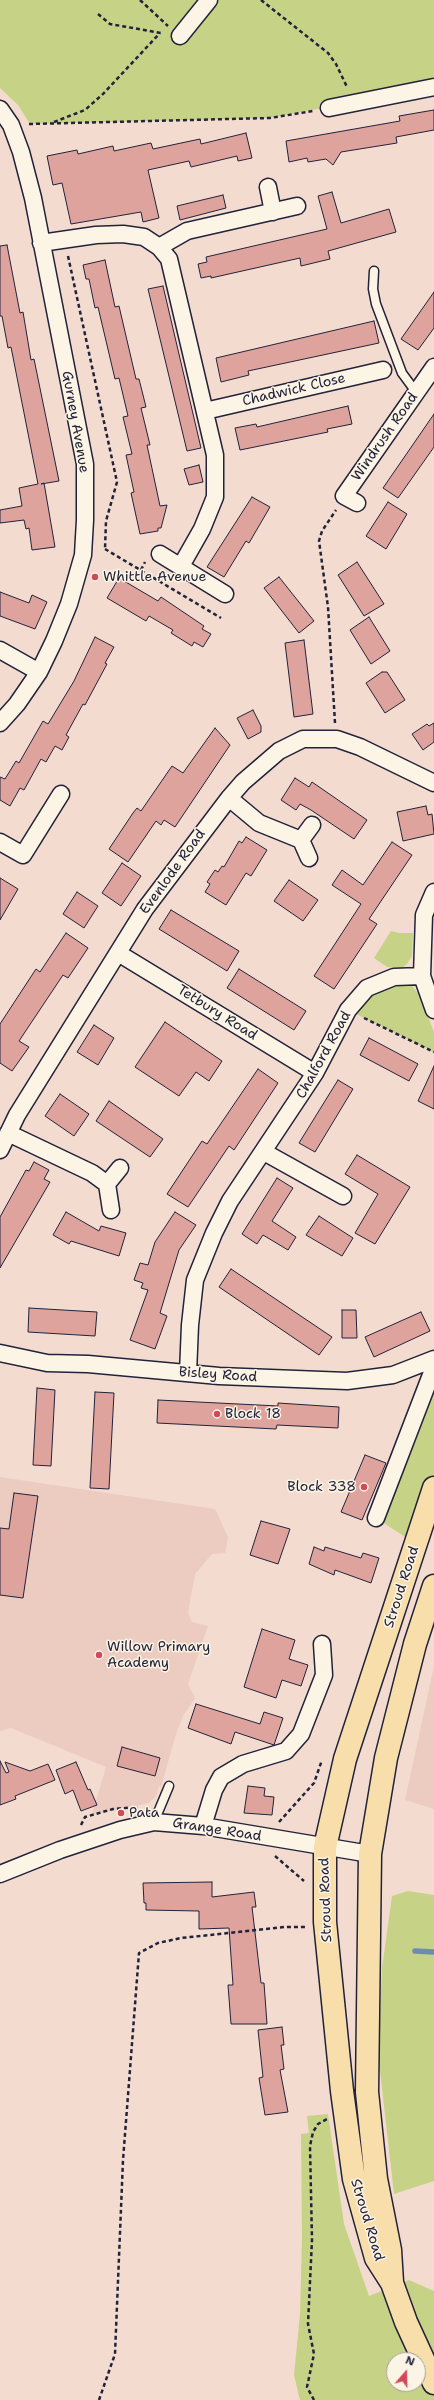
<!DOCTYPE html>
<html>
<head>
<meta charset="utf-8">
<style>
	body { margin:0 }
	#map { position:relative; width:434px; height:2400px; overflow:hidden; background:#f3dccf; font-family:"Shantell Sans",sans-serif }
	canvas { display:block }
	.north { position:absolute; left:386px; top:2352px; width:40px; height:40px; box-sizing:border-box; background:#fcf5e5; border:1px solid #a5a1a1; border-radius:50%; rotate:20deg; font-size:11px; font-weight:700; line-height:16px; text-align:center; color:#22223b }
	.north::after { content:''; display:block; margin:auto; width:14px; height:18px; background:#d1495b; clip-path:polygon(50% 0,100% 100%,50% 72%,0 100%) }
</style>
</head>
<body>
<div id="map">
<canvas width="434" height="2400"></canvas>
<div class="north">N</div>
</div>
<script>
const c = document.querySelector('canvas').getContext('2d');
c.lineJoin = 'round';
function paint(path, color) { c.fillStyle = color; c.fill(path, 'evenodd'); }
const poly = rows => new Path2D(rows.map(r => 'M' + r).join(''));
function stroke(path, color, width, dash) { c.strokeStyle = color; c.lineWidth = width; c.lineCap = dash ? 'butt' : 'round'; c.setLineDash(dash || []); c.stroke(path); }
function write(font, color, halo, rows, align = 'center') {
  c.font = font + ' "Shantell Sans",sans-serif'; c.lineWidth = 3; c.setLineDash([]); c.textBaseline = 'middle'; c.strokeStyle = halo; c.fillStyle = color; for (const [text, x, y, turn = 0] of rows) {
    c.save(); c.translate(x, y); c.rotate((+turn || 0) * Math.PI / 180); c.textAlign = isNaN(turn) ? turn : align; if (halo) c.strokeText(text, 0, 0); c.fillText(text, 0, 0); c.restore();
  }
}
paint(poly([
	[0,1477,215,1509,228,1537,225,1553,212,1554,195,1574,188,1613,192,1622,208,1626,188,1684,195,1698,183,1716,176,1734,161,1787,159,1786,156,1796,149,1803,92,1815,106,1767,11,1728,0,1731],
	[434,1666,434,1809,405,1800]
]), '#eccbc0');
paint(poly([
	[0,0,434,0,434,87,270,118,30,124,18,105,0,88],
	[391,931,399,933,413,933,412,956,407,964,402,968,387,967,374,958],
	[395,983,411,985,419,994,434,1032,434,1052,356,1014,371,994],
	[434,1367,434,1488,416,1544,376,1518],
	[408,1891,434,1895,434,2181,394,2194,378,2053,382,1968,392,1896],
	[328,2114,344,2224,369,2296,409,2280,434,2291,434,2400,300,2400,294,2375,300,2314,302,2238,301,2134,309,2133,307,2116],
	[394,2360,418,2360,418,2384,394,2384]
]), '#c6d387');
stroke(poly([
	[415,1951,434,1952]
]), '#6e8cb1', 5.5);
const building = poly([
	[434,110,434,130,396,137,397,143,341,152,333,165,326,159,308,162,307,158,289,162,286,141,400,121,399,116,434,110],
	[246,133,252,158,238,161,237,156,191,167,189,161,148,170,159,218,143,222,141,212,71,224,62,183,53,185,47,156,77,150,78,154,113,146,114,151,151,143,153,149,200,139,201,144,246,133],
	[332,192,341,223,389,209,396,232,328,251,330,259,301,266,300,258,211,278,211,276,201,278,198,264,207,262,206,257,327,229,318,196,332,192],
	[223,195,226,208,180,220,177,206,223,195],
	[7,245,20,313,23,312,31,360,34,359,59,481,41,484,44,483,55,547,32,550,29,528,26,529,24,520,0,523,0,510,22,506,19,488,38,484,11,347,8,348,2,316,0,316,0,246,7,245],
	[105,260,115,307,119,306,136,379,139,379,146,407,141,408,150,445,147,445,160,506,167,505,161,528,158,528,158,531,140,534,131,493,134,492,126,455,132,454,123,417,128,416,119,378,115,379,98,307,95,308,89,279,86,279,83,265,105,260],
	[163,286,201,448,187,451,148,289,163,286],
	[434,292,434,328,418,350,401,339,434,292],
	[374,321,379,343,248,371,249,375,221,382,216,358,374,321],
	[348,406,352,424,327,429,328,432,240,450,235,428,256,424,257,427,348,406],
	[434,414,434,447,398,498,383,488,434,414],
	[199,465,203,482,189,485,184,469,199,465],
	[252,497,270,507,249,543,246,541,224,577,207,567,252,497],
	[388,502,407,514,386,549,366,536,388,502],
	[357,562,384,604,364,616,338,575,357,562],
	[279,577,314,621,299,633,264,588,279,577],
	[119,578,158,601,161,597,204,626,202,629,211,634,203,647,194,642,192,646,171,633,173,630,149,616,146,621,107,598,119,578],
	[0,592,29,603,32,595,47,602,35,629,0,616,0,592],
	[369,617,390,651,371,664,350,630,369,617],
	[95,637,114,647,105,663,107,664,85,705,83,704,66,735,69,737,62,750,55,746,46,762,41,759,24,790,20,788,10,806,0,800,0,777,5,779,16,761,19,763,43,721,48,724,74,681,95,637],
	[304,640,313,714,294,717,285,643,304,640],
	[382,672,387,672,405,700,385,713,366,683,382,672],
	[253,710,261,726,261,732,248,739,237,718,253,710],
	[434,723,434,742,423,750,412,734,427,724,429,726,434,723],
	[215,728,230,745,175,827,164,820,161,825,156,821,128,862,109,849,133,813,137,808,141,811,172,766,183,773,215,728],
	[295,778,309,787,312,782,367,820,354,839,311,810,300,804,296,810,281,800,295,778],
	[426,806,428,815,432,814,434,834,403,841,397,812,426,806],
	[246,837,267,850,251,876,246,873,226,905,205,892,210,884,207,882,215,870,218,872,222,866,224,867,239,841,242,843,246,837],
	[392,842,412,855,369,919,377,924,334,989,314,976,361,904,332,885,342,870,363,885,392,842],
	[122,863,141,876,121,906,102,893,122,863],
	[0,878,18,889,0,920,0,878],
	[289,880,318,900,303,921,274,901,289,880],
	[77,892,98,906,84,928,63,914,77,892],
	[171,910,239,951,227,971,159,929,171,910],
	[66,933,88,948,68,978,63,975,19,1041,29,1047,12,1071,0,1063,0,1024,36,969,40,972,66,933],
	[239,969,306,1011,294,1030,227,988,239,969],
	[165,1022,222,1061,209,1081,196,1072,179,1096,135,1067,165,1022],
	[94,1025,114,1038,98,1065,77,1052,94,1025],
	[369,1038,418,1064,409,1081,360,1055,369,1038],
	[434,1066,434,1109,418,1101,434,1066],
	[258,1069,278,1083,234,1150,229,1146,188,1207,167,1194,202,1141,207,1144,258,1069],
	[338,1080,353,1089,315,1152,299,1143,338,1080],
	[60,1094,89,1114,74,1136,45,1116,60,1094],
	[109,1101,163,1139,150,1157,96,1121,109,1101],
	[357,1155,410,1187,375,1244,355,1233,378,1194,345,1174,357,1155],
	[34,1162,49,1170,44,1179,50,1182,0,1268,0,1217,26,1170,29,1171,34,1162],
	[277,1178,293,1188,272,1221,296,1237,288,1250,263,1235,257,1244,242,1234,277,1178],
	[66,1212,99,1231,101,1226,126,1233,119,1256,71,1241,69,1244,53,1235,66,1212],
	[175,1212,196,1225,179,1250,160,1313,167,1316,155,1349,130,1340,148,1290,141,1288,143,1283,134,1280,140,1263,148,1265,155,1242,175,1212],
	[319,1216,353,1238,342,1256,306,1235,319,1216],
	[231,1269,332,1337,319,1355,219,1287,231,1269],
	[29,1308,97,1312,95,1336,28,1332,29,1308],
	[342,1310,356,1310,357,1338,342,1338,342,1310],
	[421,1312,430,1331,374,1357,365,1337,421,1312],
	[37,1388,55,1390,51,1466,33,1465,37,1388],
	[95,1392,114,1393,109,1489,90,1488,95,1392],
	[158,1400,278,1406,278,1403,339,1407,338,1428,277,1425,276,1429,157,1423,158,1400],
	[365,1455,386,1463,362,1520,341,1512,365,1455],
	[14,1493,38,1496,23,1598,0,1595,0,1528,9,1529,14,1493],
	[261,1521,290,1529,278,1564,250,1555,261,1521],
	[314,1547,324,1551,325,1547,361,1558,363,1553,379,1558,371,1583,335,1570,334,1575,309,1564,314,1547],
	[262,1629,295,1640,289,1659,308,1665,301,1686,282,1680,276,1698,244,1687,262,1629],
	[196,1704,260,1724,264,1712,283,1718,274,1745,235,1732,231,1744,188,1728,196,1704],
	[122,1747,160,1758,155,1776,117,1766,122,1747],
	[0,1761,6,1773,9,1772,5,1762,30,1771,48,1764,55,1780,15,1796,16,1799,0,1805,0,1761],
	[76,1762,88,1790,90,1789,97,1805,81,1811,73,1790,65,1794,56,1770,76,1762],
	[248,1786,265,1788,264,1796,274,1797,272,1815,244,1813,248,1786],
	[212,1882,212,1897,254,1892,256,1907,252,1907,261,1983,264,1983,267,2024,231,2024,228,1985,233,1985,229,1928,199,1929,199,1911,146,1910,146,1903,144,1903,143,1883,212,1882],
	[282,2027,284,2045,281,2045,284,2069,280,2070,288,2112,265,2115,259,2078,263,2077,258,2030,282,2027]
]);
paint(building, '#dda39c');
stroke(building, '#22223b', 1);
const lane = poly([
	[374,271,373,289,376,304,402,373,416,392],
	[154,1822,169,1786]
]);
const street = poly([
	[180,36,209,0],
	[329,108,434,87],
	[0,109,11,125,21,152,33,198,85,464,85,520,83,555,69,604,54,641,39,672,17,704,0,723],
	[268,187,273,212],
	[41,243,96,235,123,234,144,237,159,247,169,259,215,455,215,497,202,529,181,566],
	[159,247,187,231,297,206],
	[205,411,383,370],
	[357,503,344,496,434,367],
	[160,554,225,594],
	[0,650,39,672],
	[229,798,259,823,301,840],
	[0,842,23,855,61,794],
	[309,858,301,840,312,825],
	[434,892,424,915,422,976,434,1010],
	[118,953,315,1073],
	[8,1133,92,1173,107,1184],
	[0,1150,17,1115,145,909,229,798,243,782,279,751,303,739,337,739,360,747,434,783],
	[264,1152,343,1196],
	[111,1210,107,1184,120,1168],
	[0,1353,47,1363,88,1364,219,1376,347,1381,393,1375,434,1359],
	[188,1373,190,1325,195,1280,214,1233,230,1201,315,1073,348,1010,367,988,394,977,422,976],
	[376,1518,434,1367],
	[203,1826,214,1790,221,1777,243,1764,286,1751,301,1734,324,1675,322,1644],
	[0,1874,60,1850,120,1830,154,1822,203,1826,370,1854]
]);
const primary = poly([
	[434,1488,345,1759,325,1847,325,1922,342,2091,354,2179,376,2258,392,2283,406,2322,434,2383],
	[392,2282,390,2250,376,2179,367,2092,370,1854,386,1758,415,1644,434,1586]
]);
stroke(lane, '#22223b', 11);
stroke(street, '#22223b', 19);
stroke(primary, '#22223b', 25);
stroke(poly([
	[140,0,168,26],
	[261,0,328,53,336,64,347,87],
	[98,14,110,24,161,33],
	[54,122,85,110,103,94,160,33],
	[29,124,270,118,313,111],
	[68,256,117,482,106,521,105,549],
	[105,549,221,618],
	[141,570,145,562],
	[335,723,328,607,319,541,322,531,336,510],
	[364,1018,434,1052],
	[279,1822,314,1783,322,1760],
	[81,1825,85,1817,113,1809,138,1807],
	[275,1856,304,1881],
	[99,2400,115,2354,123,2160,139,1953,158,1943,181,1938,285,1927,305,1927],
	[314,2400,307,2387,314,2354,308,2324,312,2240,310,2146,313,2132,318,2124,327,2119]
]), '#22223b', 2.5, [4, 3]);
stroke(lane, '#fcf5e5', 8);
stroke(street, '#fcf5e5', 16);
stroke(primary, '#f8deab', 22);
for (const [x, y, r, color] of [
	[95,577,4,"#d1495b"],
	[217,1414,4,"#d1495b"],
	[364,1487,4,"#d1495b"],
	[99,1655,4,"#d1495b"],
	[121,1813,4,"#d1495b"]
]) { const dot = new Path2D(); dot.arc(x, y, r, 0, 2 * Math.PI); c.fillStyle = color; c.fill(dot); stroke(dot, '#fcf5e5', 1.5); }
write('14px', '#22223b', '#fcf5e5', [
	["Chadwick Close",294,390,-13],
	["Gurney Avenue",75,422,80],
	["Windrush Road",385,437,-55],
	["Evenlode Road",173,872,-54],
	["Tetbury Road",217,1013,32],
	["Chalford Road",324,1055,-61],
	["Bisley Road",218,1375,4],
	["Stroud Road",402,1587,-72],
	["Grange Road",217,1830,9],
	["Stroud Road",326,1900,-92],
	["Stroud Road",367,2220,73]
]);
write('14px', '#22223b', '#fcf5e5', [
	["Whittle Avenue",103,577],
	["Block 18",225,1414],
	["Block 338",356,1487,"right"],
	["Willow Primary",107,1647],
	["Academy",107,1663],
	["Pata",129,1813]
], 'left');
</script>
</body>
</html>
